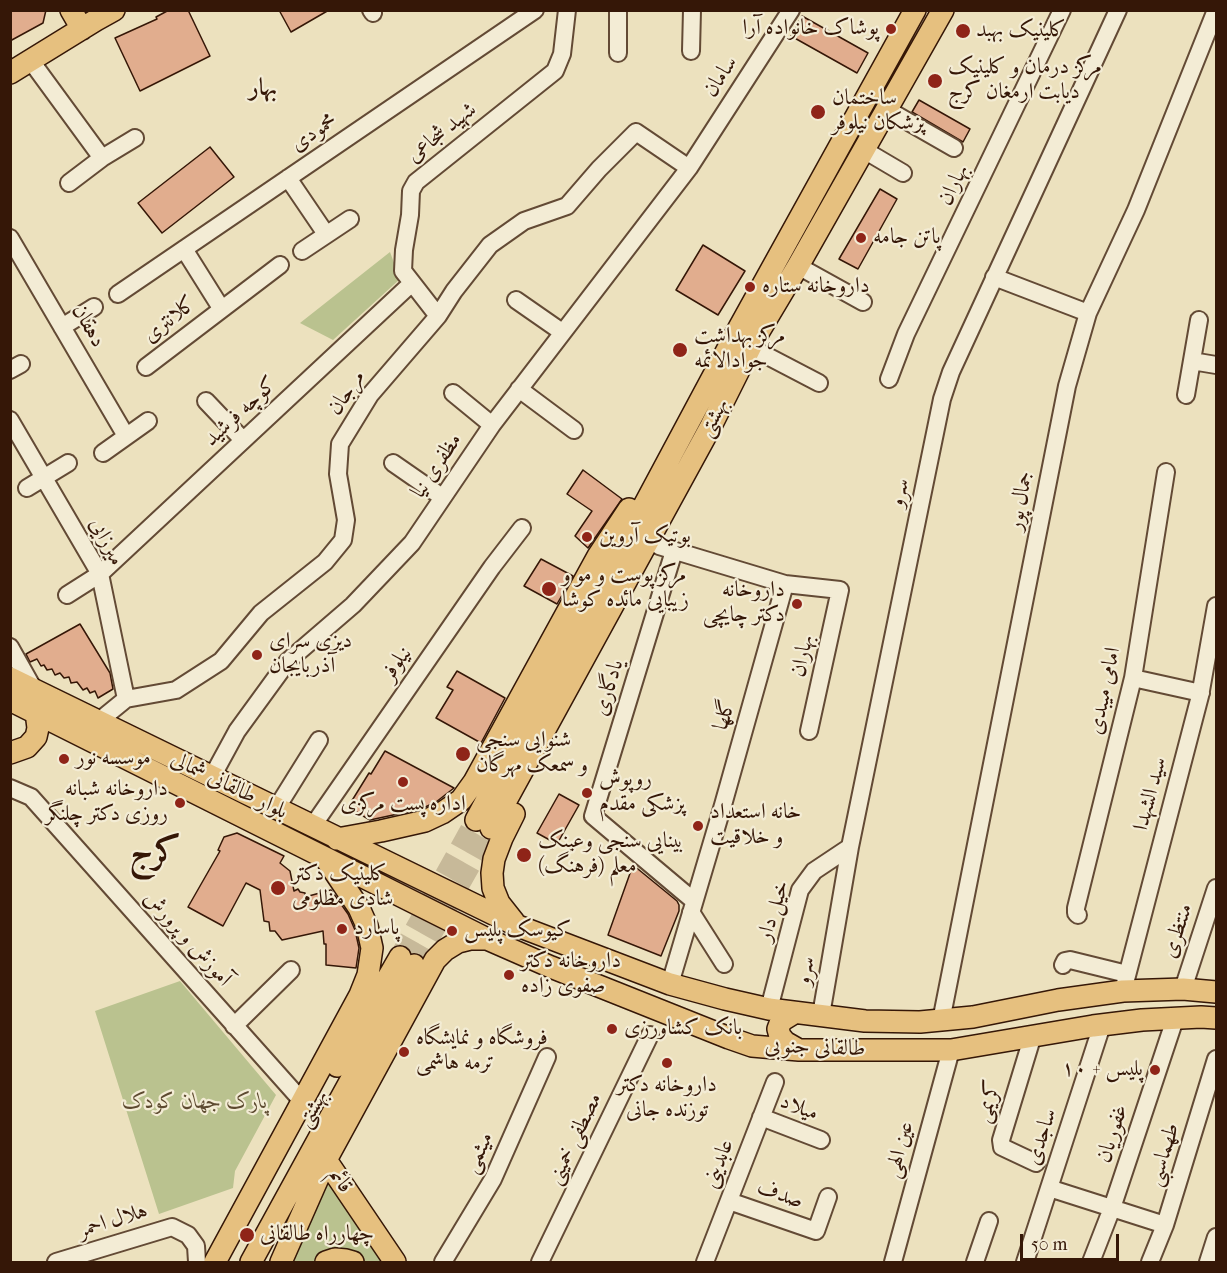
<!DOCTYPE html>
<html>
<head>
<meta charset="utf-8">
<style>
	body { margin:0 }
	#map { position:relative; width:1227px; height:1273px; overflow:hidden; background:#ece1be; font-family:"IM FELL French Canon",serif }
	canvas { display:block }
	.frame { position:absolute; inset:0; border:12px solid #351707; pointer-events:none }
	.scale { position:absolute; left:1020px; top:1234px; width:99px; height:27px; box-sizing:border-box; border:3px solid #351707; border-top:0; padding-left:8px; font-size:18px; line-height:21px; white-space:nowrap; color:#351707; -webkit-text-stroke:4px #f3ecd5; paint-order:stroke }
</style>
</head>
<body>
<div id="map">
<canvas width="1227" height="1273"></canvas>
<div class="frame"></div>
<div class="scale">50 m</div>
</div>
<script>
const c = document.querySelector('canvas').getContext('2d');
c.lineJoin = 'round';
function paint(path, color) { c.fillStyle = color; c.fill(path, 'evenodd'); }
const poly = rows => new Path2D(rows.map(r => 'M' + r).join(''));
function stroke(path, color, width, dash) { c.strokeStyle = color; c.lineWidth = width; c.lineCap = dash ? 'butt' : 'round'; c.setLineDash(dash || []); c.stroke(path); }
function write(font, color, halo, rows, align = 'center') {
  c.font = font + ' "IM FELL French Canon",Amiri,serif'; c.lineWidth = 4.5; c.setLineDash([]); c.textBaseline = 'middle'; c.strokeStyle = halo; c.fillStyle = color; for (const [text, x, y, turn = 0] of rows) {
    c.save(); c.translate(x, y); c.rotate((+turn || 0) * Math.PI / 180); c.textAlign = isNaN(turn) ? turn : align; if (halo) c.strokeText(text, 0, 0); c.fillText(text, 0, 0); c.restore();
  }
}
paint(poly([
	[390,252,400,279,333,340,300,323],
	[180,981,276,1095,235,1171,233,1188,159,1214,95,1011],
	[324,1170,384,1262,363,1262,318,1256,314,1262,284,1262]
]), '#bac28f');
const building = poly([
	[10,10,46,10,43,23,10,41,10,10],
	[169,10,188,10,210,56,140,91,115,38,157,19,156,17,169,10],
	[279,10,329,10,291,32,279,10],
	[802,16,868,53,857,73,791,36,802,16],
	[919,100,970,129,963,142,912,112,919,100],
	[210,147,234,177,162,233,138,203,210,147],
	[880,189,897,199,858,269,839,259,880,189],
	[703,245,745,271,718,315,676,290,703,245],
	[583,470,622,499,588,548,575,536,592,511,567,494,583,470],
	[541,559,573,576,557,604,524,586,541,559],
	[80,624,110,673,113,689,98,698,95,691,90,693,87,688,83,690,77,682,71,683,69,677,64,678,60,673,55,675,52,669,47,670,44,665,41,666,37,659,30,662,26,654,80,624],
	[457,671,505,698,481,743,436,718,453,690,447,687,457,671],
	[385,751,454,788,436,802,421,809,370,820,348,807,369,773,371,774,385,751],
	[559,794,579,805,557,844,537,833,559,794],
	[237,833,284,856,280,863,290,871,294,891,298,889,300,892,305,893,305,897,331,890,348,914,355,930,359,948,356,968,326,965,326,944,324,944,323,931,282,940,275,931,270,931,269,922,264,921,260,890,246,883,223,926,188,907,220,851,218,850,224,837,237,833],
	[633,865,677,901,679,905,679,911,661,956,608,935,633,865]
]);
paint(building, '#e1ad8e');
stroke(building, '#351707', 1.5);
stroke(poly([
	[400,957,476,820],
	[414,965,491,828]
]), '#c7b999', 21, [21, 10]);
const minor = poly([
	[371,10,373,13],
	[618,10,618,53],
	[691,51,692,10],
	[31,61,102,158],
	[886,109,954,148],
	[864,150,903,173],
	[288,178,326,234],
	[69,183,102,158,135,138],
	[10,238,126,436],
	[184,249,221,308],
	[302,251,350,219],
	[798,266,863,302],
	[994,277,1088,313],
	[118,294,535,10],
	[516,300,562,332],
	[438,316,403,271,404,250,410,215,411,191,416,182,555,71,562,54,567,10],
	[62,327,94,307],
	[750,347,819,383],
	[1192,361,1216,365],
	[146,367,280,265],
	[10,370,21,364],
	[889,379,906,334,1062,10],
	[519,389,574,430],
	[453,393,492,425],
	[1186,395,1199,320],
	[206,401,243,440],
	[10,420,100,574,126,699],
	[103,453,148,421],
	[393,463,442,497],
	[27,488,68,463],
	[659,546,785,584,840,590,809,731],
	[674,551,593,816,694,901],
	[67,595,100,574,412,283],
	[10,647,33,688],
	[1133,678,1201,693],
	[99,721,126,699,176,690,221,661,261,613,325,562,343,540,346,520,338,474,340,444,370,395,438,316,454,291,490,245,524,221,567,206,599,169,636,132,689,168],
	[212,777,237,731,288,661,353,605,412,543,492,425,689,168,791,10],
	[10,788,31,797,302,1101],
	[276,809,319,740],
	[312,827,492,567,522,528],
	[691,912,724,964],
	[1078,915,1076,913,1076,908,1133,678,1166,472],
	[1063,965,1065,961,1070,960,1127,974],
	[670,984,723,805,785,584],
	[1183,989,1216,888],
	[1123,991,1200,696,1216,606],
	[769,1009,800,890,814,871,850,847],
	[821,1015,850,847,942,399,951,372,1118,10],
	[941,1021,1067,386,1088,313,1136,210,1216,10],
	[234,1026,291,970],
	[1033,1035,1001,1140,1002,1147,1036,1163],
	[761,1117,821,1140],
	[1049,1188,1165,1225],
	[729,1201,816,1231,828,1197],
	[56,1262,172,1227,188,1235,196,1246,197,1262],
	[443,1262,493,1179,547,1057],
	[540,1262,650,1035],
	[705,1262,775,1082],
	[893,1262,951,1050],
	[975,1262,989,1221],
	[1025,1262,1102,1025],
	[1091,1262,1112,1208,1175,1019],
	[1150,1262,1165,1225,1216,1059],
	[1208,1262,1216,1237]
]);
const major = poly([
	[71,10,82,29],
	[10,73,96,20,114,10],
	[10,678,518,926,670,984,725,999,769,1009,865,1021,920,1022,973,1017,1058,1000,1123,991,1183,989,1216,992],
	[10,700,487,939,551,967,729,1038,752,1046,799,1050,951,1050,1093,1026,1142,1020,1201,1017,1216,1018],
	[10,753,27,747,36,737,38,728,36,712],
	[514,814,502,838,494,859,492,873,493,888,499,903,514,922],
	[476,820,739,328,915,10],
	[491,828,711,426,755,338,798,266,943,10],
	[337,839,381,831,425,821,442,813,461,800,474,782,598,556,629,509],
	[794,1013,781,1021,778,1029,780,1036,785,1042,799,1050],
	[337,1066,400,957],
	[326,1160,395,1262],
	[215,1262,360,995,368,975,372,948,367,926,359,908,328,862],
	[251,1262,414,965],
	[281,1262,326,1160,435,960,445,950,458,942,470,939,487,939],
	[326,1262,335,1259,346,1260,353,1262]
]);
stroke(minor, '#634a35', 20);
stroke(major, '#351707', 24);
stroke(minor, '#f3ecd5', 16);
stroke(major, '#e6c07f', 21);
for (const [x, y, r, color] of [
	[891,29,6,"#8f2418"],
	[963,31,8,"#8f2418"],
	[935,81,8,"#8f2418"],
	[818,112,8,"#8f2418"],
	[861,238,6,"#8f2418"],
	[750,287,6,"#8f2418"],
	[680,350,8,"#8f2418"],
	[587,537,6,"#8f2418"],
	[549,589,8,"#8f2418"],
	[797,604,6,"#8f2418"],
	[257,655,6,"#8f2418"],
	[463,754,8,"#8f2418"],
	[64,759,6,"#8f2418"],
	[403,782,6,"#8f2418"],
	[587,793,6,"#8f2418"],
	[180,803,6,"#8f2418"],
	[698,826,6,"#8f2418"],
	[524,855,8,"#8f2418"],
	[278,888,8,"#8f2418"],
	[342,929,6,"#8f2418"],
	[452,931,6,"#8f2418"],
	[509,975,6,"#8f2418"],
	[612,1029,6,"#8f2418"],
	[404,1052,6,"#8f2418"],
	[667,1063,6,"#8f2418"],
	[1155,1070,6,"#8f2418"],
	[247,1235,8,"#8f2418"]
]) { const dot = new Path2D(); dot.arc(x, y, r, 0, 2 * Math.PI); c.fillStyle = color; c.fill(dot); stroke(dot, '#f3ecd5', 2); }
write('22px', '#351707', '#f3ecd5', [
	["پوشاک خانواده آرا",879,29,"right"],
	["کلینیک بهبد",976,31],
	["مرکز درمان و کلینیک",948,68],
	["دیابت ارمغان کرج",948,93],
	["ساختمان",832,99],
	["پزشکان نیلوفر",832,124],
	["پاتن جامه",873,238],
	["داروخانه ستاره",762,287],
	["مرکز بهداشت",694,337],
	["جوادالائمه",694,362],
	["بوتیک آروین",599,537],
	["مرکز پوست و مو و",562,576],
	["زیبایی مائده کوشا",562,601],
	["داروخانه",785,591,"right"],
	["دکتر چایچی",785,616,"right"],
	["دیزی سرای",269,642],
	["آذربایجان",269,667],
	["شنوایی سنجی",476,741],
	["و سمعک مهرگان",476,766],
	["موسسه نور",76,759],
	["روپوش",599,780],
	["پزشکی مقدم",599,805],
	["داروخانه شبانه",168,790,"right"],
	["روزی دکتر چلنگر",168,815,"right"],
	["اداره پست مرکزی",403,805,"center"],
	["خانه استعداد",710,813],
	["و خلاقیت",710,838],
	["بینایی سنجی وعینک",538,842],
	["معلم (فرهنگ)",538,867],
	["کلینیک دکتر",292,875],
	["شادی مظلومی",292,900],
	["پاسارد",354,929],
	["کیوسک پلیس",464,931],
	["داروخانه دکتر",521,962],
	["صفوی زاده",521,987],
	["بانک کشاورزی",624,1029],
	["فروشگاه و نمايشگاه",416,1039],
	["ترمه هاشمى",416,1064],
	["پلیس + ۱۰",1143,1070,"right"],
	["داروخانه دکتر",667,1086,"center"],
	["توزنده جانی",667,1111,"center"],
	["چهارراه طالقانی",260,1235]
], 'left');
write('22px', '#351707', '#f3ecd5', [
	["سامان",721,77,-57],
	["محمودی",314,133,-34],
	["شهید شجاعی",442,133,-39],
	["بهاران",954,185,-64],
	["کلانتری",170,320,-38],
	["دهقان",88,326,60],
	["مرجان",347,393,-56],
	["كوچه فرشيد",241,412,-43],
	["بهشتى",714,418,-63],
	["مظفری نیا",437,466,-56],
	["سرو",900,493,-78],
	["جمال پور",1021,501,-79],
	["میرزایی",106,542,63],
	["بهاران",803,656,-78],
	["نیلوفر",397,664,-55],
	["یادگاری",609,688,-73],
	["امامی میبدی",1105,691,-78],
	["گلها",725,715,-74],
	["بلوار طالقانی شمالی",229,786,26],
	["سید الشهدا",1151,794,-75],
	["خیل دار",774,911,-72],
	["منتظری",1178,931,-72],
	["آموزش و پرورش",187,939,48],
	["سرو",806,971,-80],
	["طالقانی جنوبی",815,1048,2],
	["کریمی",989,1102,-73],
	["میلاد",799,1108,21],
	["بهشتى",313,1109,-60],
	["غفوریان",1113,1134,-72],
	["ساجدی",1042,1137,-72],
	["مصطفی خمینی",575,1139,-64],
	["عین الهی",900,1150,-75],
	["میثمی",479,1153,-65],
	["طهماسبی",1164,1155,-73],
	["عابدینی",719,1164,-69],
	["قائم",340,1181,56],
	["صدف",780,1195,19],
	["هلال احمر",113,1221,-17]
]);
write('italic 22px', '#5d4a30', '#f3ecd5', [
	["پارک جهان کودک",195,1103]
]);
write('bold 24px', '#351707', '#f3ecd5', [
	["بهار",263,89]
]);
write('bold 34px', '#351707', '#f3ecd5', [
	["کرج",155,854]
]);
</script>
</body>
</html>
